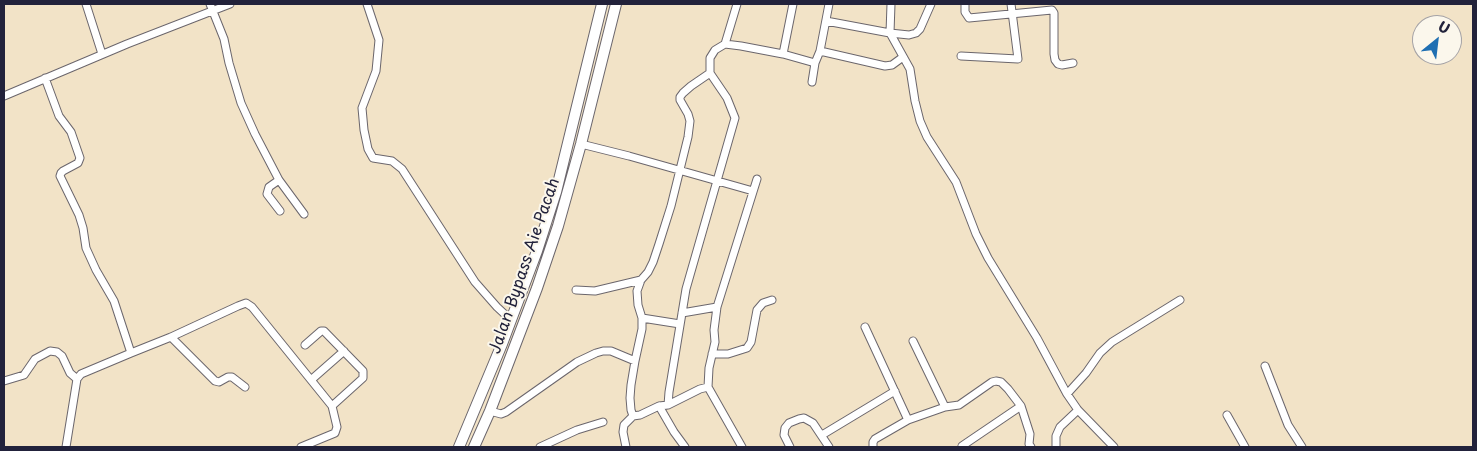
<!DOCTYPE html>
<html>
<head>
<meta charset="utf-8">
<style>
	body { margin:0 }
	#map { position:relative; width:1477px; height:451px; overflow:hidden; background:#f2e3c7; font-family:"Playpen Sans",sans-serif }
	canvas { display:block }
	.frame { position:absolute; inset:0; border:5px solid #22223b; pointer-events:none }
	.north { position:absolute; left:1412px; top:15px; width:50px; height:50px; box-sizing:border-box; background:#fbf7ec; border:1px solid #a4a2a5; border-radius:50%; rotate:29deg; font-size:14px; font-weight:700; line-height:20px; text-align:center; color:#22223b }
	.north::after { content:''; display:block; margin:auto; width:18px; height:22px; background:#1f6fb2; clip-path:polygon(50% 0,100% 100%,50% 72%,0 100%) }
</style>
</head>
<body>
<div id="map">
<canvas width="1477" height="451"></canvas>
<div class="frame"></div>
<div class="north">U</div>
</div>
<script>
const c = document.querySelector('canvas').getContext('2d');
c.lineJoin = 'round';
const poly = rows => new Path2D(rows.map(r => 'M' + r).join(''));
function stroke(path, color, width, dash) { c.strokeStyle = color; c.lineWidth = width; c.lineCap = dash ? 'butt' : 'round'; c.setLineDash(dash || []); c.stroke(path); }
function write(font, color, halo, rows, align = 'center') {
  c.font = font + ' "Playpen Sans",sans-serif'; c.lineWidth = 4; c.setLineDash([]); c.textBaseline = 'middle'; c.strokeStyle = halo; c.fillStyle = color; for (const [text, x, y, turn = 0] of rows) {
    c.save(); c.translate(x, y); c.rotate((+turn || 0) * Math.PI / 180); c.textAlign = isNaN(turn) ? turn : align; if (halo) c.strokeText(text, 0, 0); c.fillText(text, 0, 0); c.restore();
  }
}
const minor = poly([
	[86,4,102,54],
	[210,4,224,39,229,63,241,103,255,134,279,180,304,214],
	[367,4,379,40,376,71,362,108,364,130,368,149,373,158,392,161,402,169,475,282,497,307,511,320],
	[891,4,890,33,910,69,915,101,920,121,927,137,956,182,976,234,988,258,1037,338,1067,394,1078,410,1114,447],
	[965,4,965,12,969,18,1052,10,1054,13,1054,54,1055,60,1058,64,1062,65,1073,63],
	[826,21,890,33,909,35,916,33,920,29,931,4],
	[725,44,737,4],
	[820,51,885,66,892,65,903,57],
	[783,54,793,4],
	[961,56,1018,59,1011,4],
	[45,78,59,116,71,132,80,158,78,163,63,171,61,173,60,176,79,215,83,228,86,248,96,270,114,301,131,353],
	[812,82,815,63,820,51,829,4],
	[4,96,127,44,230,4],
	[581,144,629,156,753,191],
	[279,180,269,187,267,194,280,211],
	[576,290,595,291,641,280],
	[682,313,717,307],
	[642,318,680,324],
	[865,327,908,420],
	[171,337,215,381,219,382,228,377,232,377,245,387],
	[913,341,945,407],
	[305,345,321,331,324,331,363,371,363,378,332,406],
	[712,354,728,354,747,348,751,342,757,310,763,303,772,300],
	[1265,366,1288,425,1302,447],
	[311,380,344,351],
	[4,381,24,375,35,359,50,351,57,352,62,356,70,373,77,379,81,374,131,353,171,337,238,306,246,303,252,307,332,406,337,427,335,433,301,447],
	[708,387,709,368,715,342,714,330,717,307,757,179],
	[1067,394,1086,373,1100,353,1112,342,1180,300],
	[668,405,669,392,686,289,735,118,727,98,710,73,710,58,715,50,725,44,741,46,783,54,815,63],
	[659,406,674,432,685,447],
	[490,411,501,414,506,412,577,362,596,353,603,351,611,351,635,361],
	[1227,415,1245,447],
	[633,416,631,410,630,398,631,385,635,361,642,329,642,318,638,305,637,291,641,280,648,272,653,262,659,244,671,206,688,137,690,121,688,114,680,100,680,97,683,93,691,86,710,73],
	[822,435,895,391],
	[962,446,1021,406],
	[66,447,77,379],
	[540,447,577,430,603,422],
	[626,447,623,432,624,425,633,416,640,415,659,406,668,405,700,389,708,387,742,447],
	[790,447,784,435,785,428,789,423,799,419,804,418,813,423,829,447],
	[873,447,873,442,875,439,908,420,945,407,959,405,992,382,996,381,1001,382,1008,389,1021,406,1030,434,1029,444,1031,447],
	[1056,447,1056,436,1060,427,1078,410]
]);
const highway = poly([
	[459,447,502,344,537,251,556,192,602,4],
	[474,447,490,411,537,288,558,226,581,144,616,4]
]);
stroke(minor, '#6b666c', 9);
stroke(highway, '#6b666c', 12);
stroke(minor, '#fff', 7);
stroke(highway, '#fff', 10);
write('16px', '#22223b', '#fbf7ec', [
	["Jalan Bypass Aie Pacah",525,266,-71]
]);
</script>
</body>
</html>
